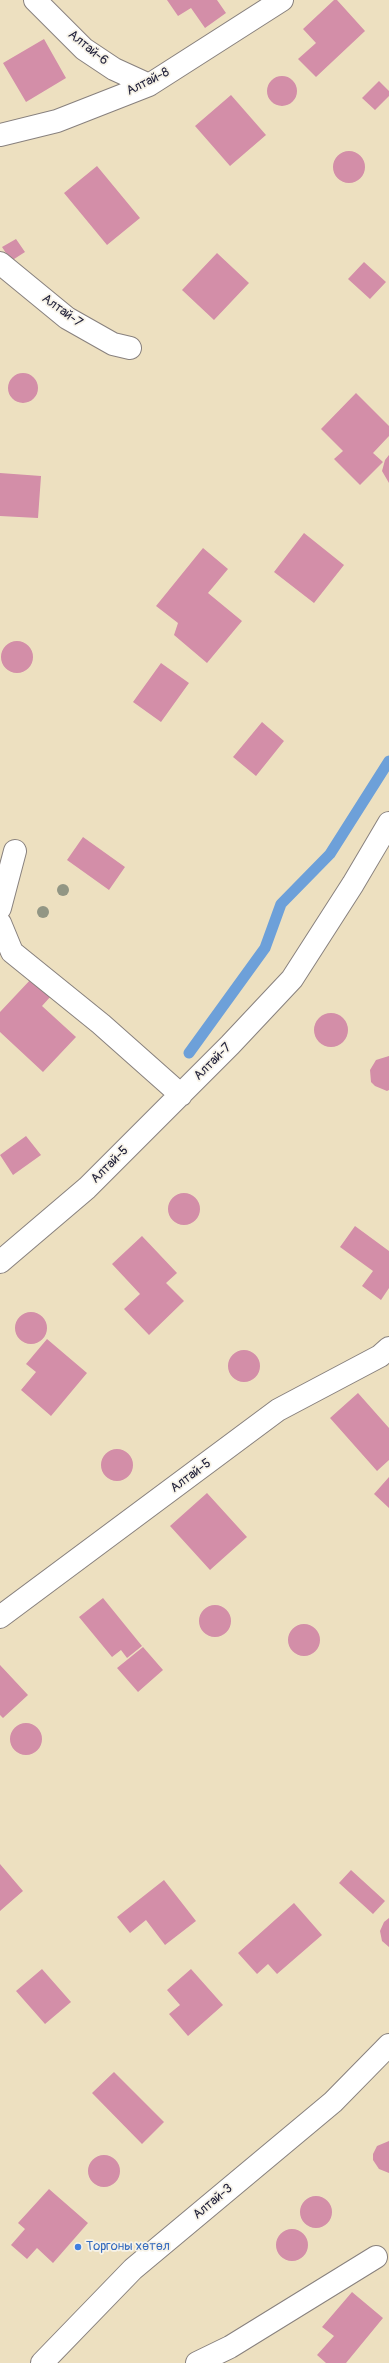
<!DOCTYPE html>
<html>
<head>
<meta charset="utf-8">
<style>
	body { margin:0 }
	canvas { display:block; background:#ede0c0 }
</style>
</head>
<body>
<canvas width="389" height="2363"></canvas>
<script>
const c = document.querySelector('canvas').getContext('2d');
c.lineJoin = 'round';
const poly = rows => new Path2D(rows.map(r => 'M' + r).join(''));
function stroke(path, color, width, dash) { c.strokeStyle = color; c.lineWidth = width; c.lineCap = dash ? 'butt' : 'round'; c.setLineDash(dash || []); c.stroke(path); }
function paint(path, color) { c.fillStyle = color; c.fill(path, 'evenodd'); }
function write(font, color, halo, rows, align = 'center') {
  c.font = font + ' Pangolin,sans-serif'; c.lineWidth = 3.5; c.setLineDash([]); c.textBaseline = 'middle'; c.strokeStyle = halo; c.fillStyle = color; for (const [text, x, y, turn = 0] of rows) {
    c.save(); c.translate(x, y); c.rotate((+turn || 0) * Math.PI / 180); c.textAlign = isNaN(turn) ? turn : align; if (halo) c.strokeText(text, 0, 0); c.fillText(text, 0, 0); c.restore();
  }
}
stroke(poly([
	[189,1053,265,948,281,904,330,854,389,761]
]), '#6da0d9', 11);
paint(poly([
	[167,0,217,0,226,13,205,28,191,8,178,16],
	[334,0,337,0,365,31,316,77,298,59,316,43,303,29],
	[44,39,66,78,26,102,3,63],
	'267 91a15 15 0 1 1 30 0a15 15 0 1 1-30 0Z',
	[379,81,389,91,389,96,375,110,362,98],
	[231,95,266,135,230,166,195,126],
	'333 167a16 16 0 1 1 32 0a16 16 0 1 1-32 0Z',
	[97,166,140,218,107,245,64,193],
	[16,239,25,252,11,261,2,247],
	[217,253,249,283,214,320,182,290],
	[364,262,386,282,370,299,348,279],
	'8 388a15 15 0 1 1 30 0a15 15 0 1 1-30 0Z',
	[356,393,389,426,389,436,373,453,383,462,360,485,334,459,343,451,321,429],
	[389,455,389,483,382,471,385,460],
	[0,473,41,476,38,518,0,516],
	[304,533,344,565,314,603,274,572],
	[203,548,228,569,208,593,242,621,207,663,174,635,178,623,156,606],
	'1 657a16 16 0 1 1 32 0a16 16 0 1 1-32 0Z',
	[161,663,189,683,161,722,133,702],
	[262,722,284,741,256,776,233,757],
	[83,837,125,867,109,890,67,860],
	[32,978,51,996,42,1006,76,1037,43,1072,0,1032,0,1012],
	'314 1030a17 17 0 1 1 34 0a17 17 0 1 1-34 0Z',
	[389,1056,389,1090,387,1091,375,1086,371,1082,370,1070,376,1060],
	[26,1136,41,1155,13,1175,0,1155],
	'168 1209a16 16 0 1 1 32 0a16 16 0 1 1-32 0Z',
	[355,1226,389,1251,389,1288,381,1300,362,1286,373,1271,340,1247],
	[142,1236,177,1273,166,1283,184,1301,149,1335,124,1309,140,1294,112,1264],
	'15 1328a16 16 0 1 1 32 0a16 16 0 1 1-32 0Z',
	[47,1339,87,1373,51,1416,21,1390,36,1372,26,1364],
	'228 1366a16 16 0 1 1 32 0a16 16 0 1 1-32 0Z',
	[358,1393,389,1428,389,1460,377,1471,330,1418],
	'101 1465a16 16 0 1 1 32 0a16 16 0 1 1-32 0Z',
	[389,1477,389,1508,374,1494],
	[207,1493,247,1537,210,1570,170,1526],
	[103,1598,142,1646,127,1658,121,1650,112,1657,79,1617],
	'199 1621a16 16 0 1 1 32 0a16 16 0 1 1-32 0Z',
	'288 1640a16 16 0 1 1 32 0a16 16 0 1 1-32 0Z',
	[143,1647,163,1670,138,1692,117,1668],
	[0,1665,28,1695,3,1718,0,1715],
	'10 1739a16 16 0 1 1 32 0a16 16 0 1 1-32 0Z',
	[0,1864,23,1891,0,1911],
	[351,1870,385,1901,373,1914,339,1883],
	[164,1880,196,1921,165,1945,146,1920,130,1933,117,1917],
	[294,1903,322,1935,277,1974,268,1964,257,1974,238,1953],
	[389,1918,389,1947,382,1941,380,1931,384,1922],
	[42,1969,71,2002,45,2024,16,1991],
	[191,1969,223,2005,188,2036,169,2014,180,2005,167,1990],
	[114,2072,164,2122,142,2144,92,2093],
	[389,2141,389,2173,379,2169,373,2160,373,2154,377,2146],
	'88 2171a16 16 0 1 1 32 0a16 16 0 1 1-32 0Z',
	[49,2189,88,2223,53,2263,37,2248,27,2259,11,2245,25,2229,18,2223],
	'300 2212a16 16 0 1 1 32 0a16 16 0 1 1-32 0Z',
	'276 2245a16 16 0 1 1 32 0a16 16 0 1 1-32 0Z',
	[352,2292,383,2318,346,2363,326,2363,317,2355,334,2336,322,2327]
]), '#d38ea8');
const minor = poly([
	[35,0,84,49,114,69,149,85],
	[0,135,57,121,149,85,282,0],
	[0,263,67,318,113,344,130,348],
	[0,908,15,851],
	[0,923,12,952,101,1024,181,1095],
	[0,1262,87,1188,230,1045,292,979,353,884,389,823],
	[0,1617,278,1410,380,1356,389,1348],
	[42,2363,133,2269,333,2102,389,2045],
	[197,2363,230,2347,376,2257]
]);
stroke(minor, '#88817e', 24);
stroke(minor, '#fff', 22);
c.fillStyle = '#929684';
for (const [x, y] of [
	[63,890],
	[43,912]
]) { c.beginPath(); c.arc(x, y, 6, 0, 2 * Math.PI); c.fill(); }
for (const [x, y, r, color] of [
	[78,2247,4,"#3f7fe0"]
]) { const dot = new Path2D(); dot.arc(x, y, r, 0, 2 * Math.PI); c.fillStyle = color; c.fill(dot); stroke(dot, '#f7f3e8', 1.5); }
write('13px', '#22223b', '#f7f3e8', [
	["Алтай-6",88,48,39],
	["Алтай-8",148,82,-27],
	["Алтай-7",62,311,36],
	["Алтай-7",213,1062,-45],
	["Алтай-5",110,1165,-45],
	["Алтай-5",191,1476,-37],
	["Алтай-3",213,2202,-40]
]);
write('13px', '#366cbe', '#f7f3e8', [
	["Торгоны хөтөл",86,2247]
], 'left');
</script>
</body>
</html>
